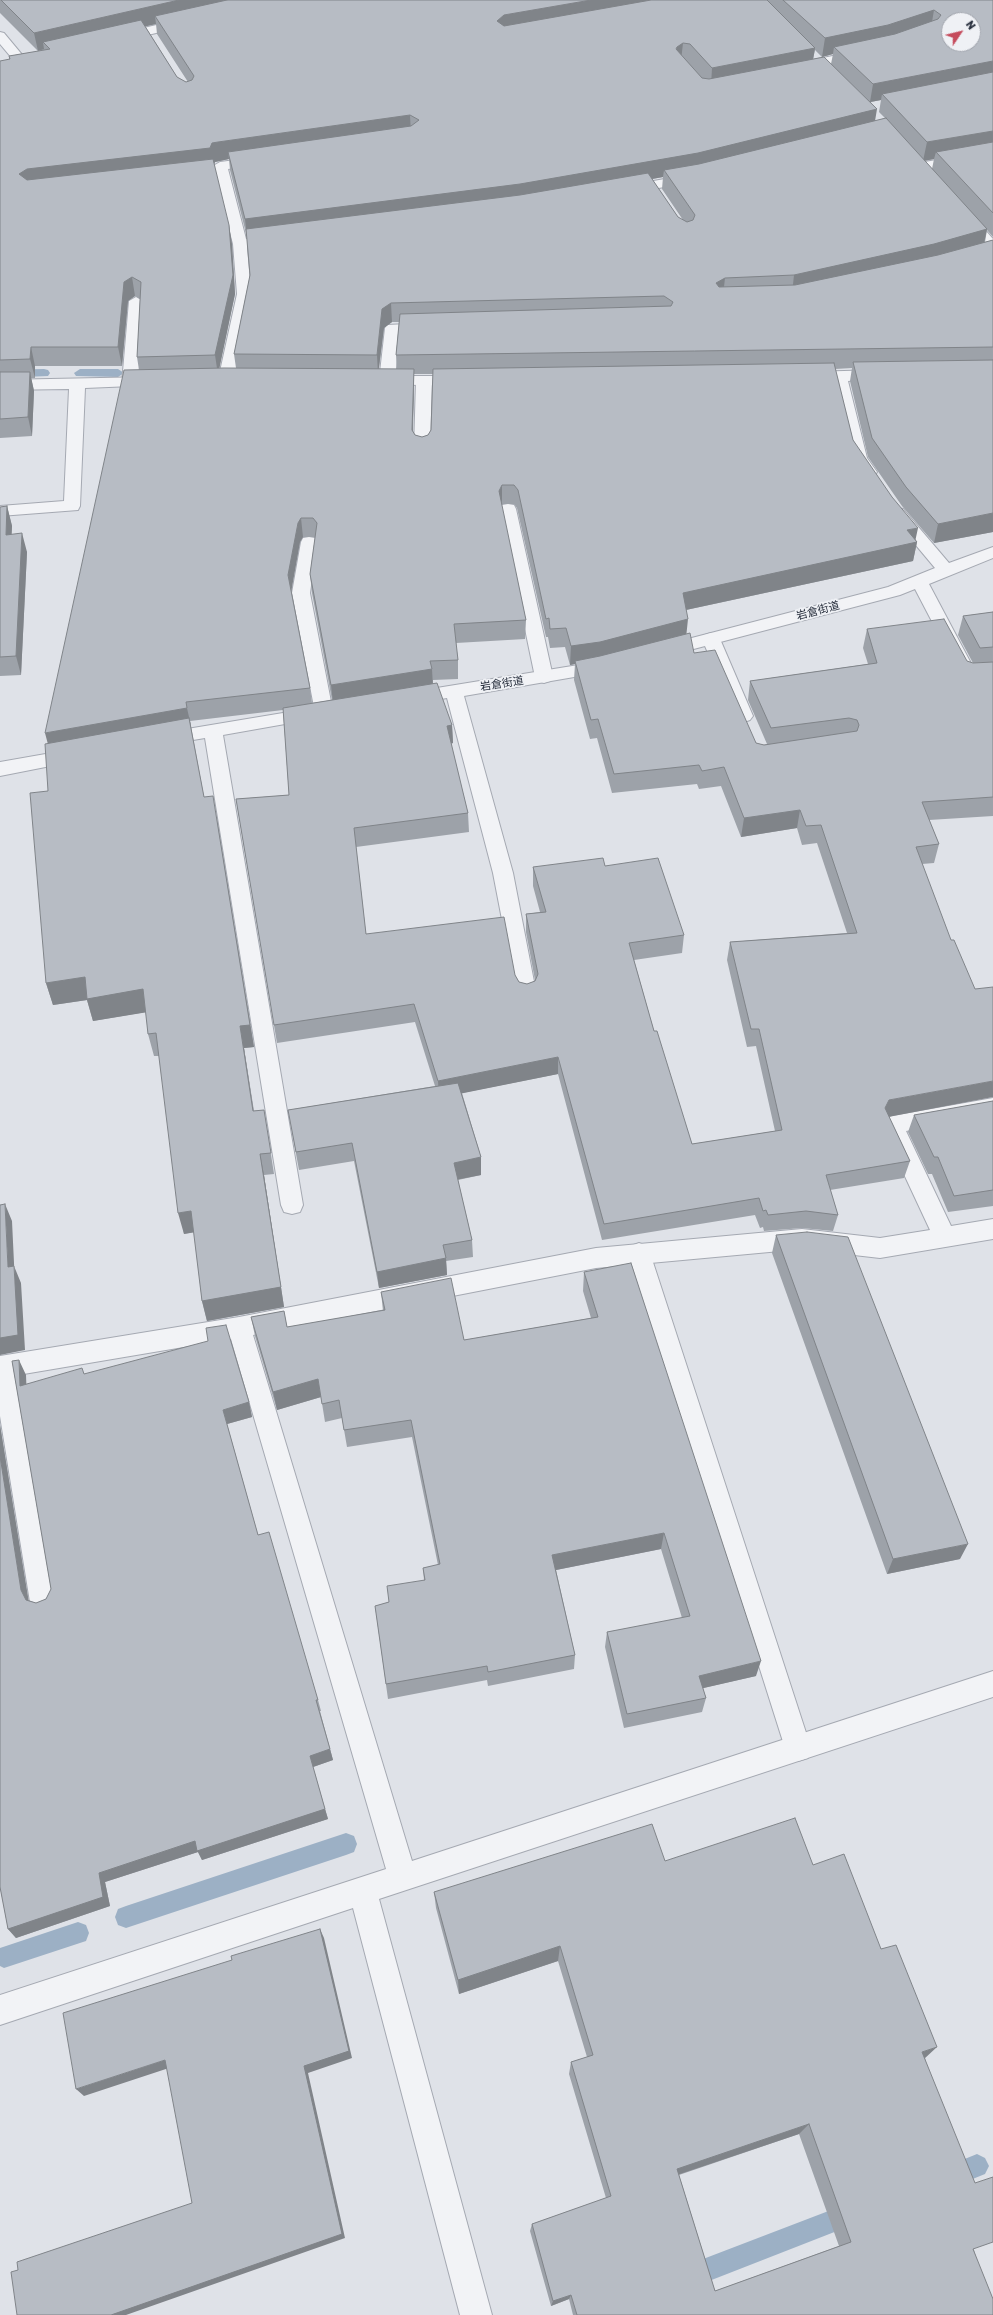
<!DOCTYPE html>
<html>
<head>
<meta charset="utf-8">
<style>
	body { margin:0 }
	#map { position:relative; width:993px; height:2315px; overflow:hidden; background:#dfe2e8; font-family:Rubik,sans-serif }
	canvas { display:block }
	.north { position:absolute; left:941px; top:12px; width:40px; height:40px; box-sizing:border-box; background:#eff1f5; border:1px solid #a0a4ac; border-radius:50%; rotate:55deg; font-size:11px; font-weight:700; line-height:16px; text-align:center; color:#29303e }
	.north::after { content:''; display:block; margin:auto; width:14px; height:18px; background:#c54b5c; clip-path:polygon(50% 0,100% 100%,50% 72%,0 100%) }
</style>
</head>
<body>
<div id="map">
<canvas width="993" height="2315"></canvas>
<div class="north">N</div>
</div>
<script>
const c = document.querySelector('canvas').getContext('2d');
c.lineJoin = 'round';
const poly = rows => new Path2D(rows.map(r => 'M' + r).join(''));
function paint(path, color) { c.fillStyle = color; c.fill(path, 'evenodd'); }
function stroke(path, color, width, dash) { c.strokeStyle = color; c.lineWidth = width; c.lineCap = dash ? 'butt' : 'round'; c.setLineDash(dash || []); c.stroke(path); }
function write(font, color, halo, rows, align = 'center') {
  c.font = font + ' Rubik,"Noto Sans JP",sans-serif'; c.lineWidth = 3.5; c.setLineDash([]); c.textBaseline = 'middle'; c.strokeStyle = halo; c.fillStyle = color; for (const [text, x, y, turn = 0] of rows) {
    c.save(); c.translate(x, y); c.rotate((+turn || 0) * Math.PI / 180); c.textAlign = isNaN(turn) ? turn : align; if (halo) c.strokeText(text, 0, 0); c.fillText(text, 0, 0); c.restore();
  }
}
paint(poly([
	[44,369,48,370,50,373,48,376,0,378,0,370,44,369],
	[80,369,118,369,124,373,118,377,76,376,74,373,80,369],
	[346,1833,354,1836,357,1844,354,1852,346,1855,126,1928,118,1925,115,1917,118,1909,126,1906,346,1833],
	[78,1922,86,1925,89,1933,86,1941,4,1968,0,1966,0,1948,78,1922],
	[977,2154,985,2158,989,2166,985,2174,948,2189,940,2185,936,2177,940,2169,977,2154],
	[852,2202,860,2206,864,2214,860,2222,686,2290,677,2287,674,2278,677,2269,852,2202]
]), '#9cb0c5');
const lane = poly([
	[0,32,4,33,24,57,26,60,24,63,16,63,0,44,0,32],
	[862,50,866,51,868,54,866,57,818,67,812,63,813,60,862,50],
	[993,150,993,158,919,171,912,167,919,163,993,150],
	[136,297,143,301,138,383,135,386,130,388,125,386,122,383,129,301,136,297],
	[428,323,435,327,433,330,399,332,395,381,392,384,382,384,379,381,385,328,387,325,428,323],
	[424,376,429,378,432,381,430,449,428,452,422,454,416,452,414,449,416,381,419,378,424,376],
	[508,504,514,505,516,509,553,677,550,681,544,683,538,681,535,677,500,509,502,505,508,504],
	[309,537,315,538,317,542,310,593,333,712,330,716,324,718,318,716,315,712,292,593,301,542,303,538,309,537],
	[711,633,717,635,720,639,753,716,750,720,744,722,738,720,735,716,702,639,705,635,711,633],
	[639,1243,647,1246,650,1253,811,1748,808,1758,798,1761,788,1758,785,1748,628,1253,631,1246,639,1243],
	[4,1356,12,1360,16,1367,56,1602,52,1611,43,1614,34,1611,30,1602,0,1416,0,1358,4,1356]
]);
const street = poly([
	[186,18,190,19,192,22,190,25,118,42,112,38,114,35,186,18],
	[259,157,266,161,264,164,228,169,246,239,277,235,284,239,277,243,247,247,251,294,234,380,231,383,226,385,207,386,202,384,199,381,202,378,219,376,237,294,233,244,213,166,220,162,259,157],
	[692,174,699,178,697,181,626,194,619,190,626,186,692,174],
	[965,212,970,213,993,239,993,252,988,251,958,216,965,212],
	[880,370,885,372,888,375,885,378,848,381,867,458,877,472,875,475,869,477,863,475,851,458,832,381,808,382,803,380,800,377,803,374,808,372,880,370],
	[384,376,462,376,467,378,470,381,467,384,462,386,379,384,376,381,379,378,384,376],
	[151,377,156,379,159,382,156,385,85,388,80,506,78,510,0,516,0,506,64,501,69,389,0,390,0,380,151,377],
	[897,508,903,509,949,563,993,547,993,558,929,584,974,669,993,667,993,679,968,681,962,679,915,589,900,595,663,657,657,655,654,651,657,647,888,587,935,568,889,513,891,509,897,508],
	[603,661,609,663,612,667,609,671,464,696,513,873,536,992,533,998,526,1000,519,998,516,992,493,873,447,698,412,704,406,702,403,698,406,694,412,692,603,661],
	[313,708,319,710,322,714,319,718,223,735,303,1205,300,1212,292,1214,284,1212,281,1205,205,738,163,745,156,743,154,739,156,735,163,733,313,708],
	[74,749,81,750,83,755,81,760,0,776,0,762,74,749],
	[993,1098,993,1116,906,1131,951,1226,993,1219,993,1239,880,1258,802,1249,596,1268,253,1335,412,1861,993,1671,993,1697,379,1899,492,2315,460,2315,353,1908,0,2025,0,1995,386,1869,231,1339,0,1378,0,1356,239,1317,596,1248,802,1229,880,1238,930,1230,881,1125,884,1119,892,1116,993,1098]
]);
stroke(lane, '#a5a9b2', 2);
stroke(street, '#a5a9b2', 2);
paint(lane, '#f2f3f6');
paint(street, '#f2f3f6');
paint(poly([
	[0,0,993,0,993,237,987,230,985,242,993,240,993,532,934,543,902,506,868,457,850,381,852,368,835,369,853,440,917,542,913,561,686,610,686,634,694,653,756,743,764,745,767,744,748,700,750,681,868,664,863,648,867,629,973,663,958,635,963,616,993,612,993,816,929,820,939,844,934,863,922,864,889,1117,910,1161,904,1178,830,1190,838,1215,833,1231,802,1228,764,1231,763,1227,760,1228,755,1215,602,1240,558,1074,462,1093,481,1157,481,1175,458,1180,472,1240,473,1257,446,1261,447,1275,379,1288,354,1161,299,1170,288,1110,435,1086,415,1022,277,1043,236,799,289,795,283,710,190,721,204,797,217,820,254,1047,244,1048,254,1111,264,1110,274,1174,264,1175,284,1307,207,1321,202,1301,194,1232,184,1234,159,1056,154,1056,148,1034,146,1012,93,1021,87,1000,53,1005,46,983,48,791,48,744,139,370,137,357,140,299,135,296,128,301,122,366,35,366,35,378,31,378,34,391,32,436,0,438,0,61,9,60,9,56,45,50,38,51,0,13],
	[156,24,157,34,188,82,186,82,177,77,145,26],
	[815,50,822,57,833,54,831,64,813,59],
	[881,100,879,112,885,118,875,121,871,102],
	[229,159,230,170,247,237,250,275,234,354,236,368,219,368,235,294,232,244,214,164,215,162],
	[934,159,932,169,924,161],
	[663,177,662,189,683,220,678,217,652,179],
	[392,322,399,322,396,355,397,369,379,369,384,328],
	[414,374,433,374,431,430,428,435,422,437,415,435,413,432,414,387],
	[501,504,514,504,517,508,546,637,548,637,550,648,565,647,570,665,575,664,574,680,590,739,597,738,612,793,697,784,699,789,721,786,741,837,797,828,802,845,817,843,847,933,730,942,727,960,747,1047,756,1046,775,1131,692,1144,654,1031,634,960,682,953,684,935,605,866,533,867,533,886,540,912,526,914,526,932,535,980,535,981,527,984,519,982,515,975,366,934,356,847,469,832,468,813,451,744,453,743,452,725,433,684,433,680,458,679,458,660,456,643,525,639,526,620],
	[303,537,315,537,310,574,312,593,332,700,312,703,310,688,291,589,300,542],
	[7,506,12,526,11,534,27,552,21,675,0,676,0,507],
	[993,1101,993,1206,948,1212,932,1174,928,1174,908,1132,914,1115],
	[776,1235,960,1559,887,1574,772,1253],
	[584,1272,756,1676,703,1688,706,1698,702,1712,624,1728,605,1647,607,1632,682,1618,661,1549,556,1570,575,1655,574,1669,488,1686,487,1680,388,1699,375,1606,389,1602,424,1580,423,1568,438,1565,412,1437,347,1447,342,1418,325,1422,321,1397,277,1410,255,1336,251,1317,284,1311,287,1327,383,1311,381,1292,464,1340,591,1318,583,1291],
	[12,1361,26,1375,26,1384,85,1374,249,1402,252,1417,227,1424,258,1535,318,1700,321,1711,320,1711,333,1760,313,1767,328,1819,202,1860,198,1852,105,1882,110,1906,16,1938,8,1929,0,1887,0,1425,28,1600,36,1603,46,1599,51,1589],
	[665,1861,813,1865,881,1949,925,2058,974,2250,993,2315,573,2315,569,2299,551,2306,530,2231,532,2224,606,2198,569,2074,571,2062,587,2057,558,1961,459,1994,436,1908,434,1892],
	[799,2134,839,2246,715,2291,679,2175]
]), '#9da2a9');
paint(poly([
	[179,0,260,0,155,16,156,24,50,48,43,42,44,49,38,51,34,33],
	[591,0,690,0,504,34,497,21,504,15],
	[934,10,931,28,834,47,833,54,822,57,825,38],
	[683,43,681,61,675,65,677,47],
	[815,48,812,66,711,86,712,68],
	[993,61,993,79,882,94,881,100,870,102,873,84],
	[877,109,874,127,697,172,664,170,663,177,520,203,247,237,245,219],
	[410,115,411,134,228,152,229,159,215,162,213,167,31,188,19,174,27,169],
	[993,131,993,149,936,152,934,159,923,161,927,142],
	[229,225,232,244,235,294,218,375,215,355],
	[987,229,983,248,792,294,794,275],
	[132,277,135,296,128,301,122,366,118,347,124,282],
	[725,278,723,296,716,283],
	[391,303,392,322,384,328,378,374,377,355,382,309],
	[31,347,35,366,35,378,30,359],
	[414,369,414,387,412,449,412,430],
	[30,372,34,391,32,436,28,417],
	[502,485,502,504,499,509,499,491],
	[7,506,12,526,11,554,6,535],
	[993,513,993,532,934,543,938,524],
	[301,518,303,537,300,542,291,593,288,575,298,523],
	[918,528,915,542,917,542,913,561,681,611,683,593,907,530],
	[22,533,27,552,21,675,16,656],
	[688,619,686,638,599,661,575,661,575,664,570,665,571,646],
	[432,669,433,687,333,703,331,685],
	[187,708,191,726,50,752,45,733],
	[452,725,453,743,447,744,447,726],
	[800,810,797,828,741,837,744,818],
	[217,820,254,1047,244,1048,257,1133,240,1026],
	[85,977,143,989,148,1012,93,1021,87,1000,53,1005,46,983],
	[558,1057,558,1074,439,1098,438,1081],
	[993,1081,993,1097,883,1118,885,1108,889,1100],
	[260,1154,264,1175,284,1307,207,1321,202,1301],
	[481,1157,481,1175,455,1180,454,1163],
	[5,1204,12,1221,15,1284,8,1267],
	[191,1211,196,1232,184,1234,178,1213],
	[446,1258,447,1275,379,1288,377,1272],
	[14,1266,21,1283,25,1350,0,1355,0,1338],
	[19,1360,26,1375,27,1401,20,1386],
	[318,1379,321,1397,277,1410,273,1392],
	[249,1402,252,1417,227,1424,223,1410],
	[0,1425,29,1603,26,1600,21,1590,0,1456],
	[664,1533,661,1549,551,1571,552,1555],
	[968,1544,960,1559,887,1574,893,1559],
	[761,1661,756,1676,695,1690,699,1676],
	[330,1749,333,1760,313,1767,310,1756],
	[325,1809,328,1819,202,1860,198,1852,105,1882,110,1906,16,1938,8,1929,99,1873,195,1841],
	[320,1929,324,1938,352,2058,308,2073,345,2238,126,2315,111,2315,304,2066],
	[560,1946,558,1961,459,1994,458,1980],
	[937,2047,924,2059,922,2052],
	[165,2060,172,2067,84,2096,76,2089],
	[809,2124,799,2134,671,2177,677,2169],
	[571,2295,569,2299,551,2306,553,2301]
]), '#808489');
const building = poly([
	[1,0,179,0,34,33,1,0],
	[227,0,591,0,504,15,497,21,504,26,651,0,767,0,815,48,712,68,690,44,683,43,677,47,676,49,702,78,709,79,824,57,877,109,698,153,520,184,245,219,228,152,411,126,419,120,410,115,218,142,212,143,210,148,27,169,19,174,27,180,213,159,229,225,233,275,215,355,137,357,141,282,132,277,124,282,118,347,31,347,30,359,0,360,0,61,10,59,9,56,50,49,43,42,141,20,177,77,186,82,192,80,194,76,155,16,227,0],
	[783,0,993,0,993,61,873,84,834,47,895,34,938,19,941,15,934,10,888,25,825,38,783,0],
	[949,20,973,20,973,44,949,44,949,20],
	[993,72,993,131,927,142,882,94,993,72],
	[886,118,987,229,934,244,794,275,725,278,716,283,719,287,795,285,938,255,993,240,993,347,396,355,400,314,671,306,673,302,664,296,391,303,382,309,377,355,234,354,250,275,246,229,520,195,648,173,678,217,687,222,693,220,695,215,664,170,699,164,886,118],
	[993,142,993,213,936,152,993,142],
	[993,360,993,513,938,524,906,487,872,438,853,362,993,360],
	[834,363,853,440,892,497,918,528,907,530,917,542,683,593,688,619,600,642,571,646,566,628,550,629,549,618,546,619,518,490,514,485,502,485,499,491,526,620,454,624,458,660,430,661,432,669,331,685,310,574,317,523,313,518,301,518,298,523,288,575,310,688,186,702,187,708,45,733,124,370,224,368,414,369,412,430,415,435,422,437,428,435,431,430,433,369,834,363],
	[0,372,30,372,28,417,0,419,0,372],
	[7,506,6,535,22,533,16,656,0,657,0,507,7,506],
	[993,612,993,647,980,648,963,616,993,612],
	[944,619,967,661,973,663,993,662,993,797,922,802,939,844,916,847,951,940,954,940,975,989,993,987,993,1081,889,1100,885,1108,910,1161,826,1175,838,1215,806,1211,768,1215,766,1210,763,1211,759,1198,604,1224,558,1057,438,1081,414,1004,274,1025,236,799,289,795,283,708,437,683,452,725,447,726,468,813,354,828,366,934,504,917,515,975,519,982,527,984,535,981,538,974,526,914,546,912,533,867,603,858,605,866,658,858,684,935,629,943,654,1031,657,1031,692,1144,782,1130,759,1029,751,1029,730,942,857,933,821,825,806,826,800,810,744,818,724,767,702,771,699,765,614,774,598,719,591,720,575,661,600,656,690,633,694,653,715,650,756,743,764,745,857,731,859,725,857,720,849,718,771,728,750,681,877,663,867,629,944,619],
	[189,718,204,797,213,796,250,1025,240,1026,253,1111,264,1110,271,1153,260,1154,281,1287,202,1301,191,1211,178,1213,156,1033,148,1034,143,989,87,999,85,977,46,983,30,793,48,791,45,744,189,718],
	[458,1083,481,1157,454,1163,472,1240,443,1245,446,1258,377,1272,352,1143,296,1152,288,1110,458,1083],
	[993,1101,993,1190,954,1196,938,1157,934,1157,914,1115,993,1101],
	[5,1204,8,1267,14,1266,18,1335,0,1338,0,1205,5,1204],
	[807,1232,848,1237,968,1544,893,1559,776,1235,807,1232],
	[631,1263,761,1661,699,1676,706,1698,627,1714,607,1632,690,1616,664,1533,552,1555,575,1655,488,1672,487,1666,386,1684,375,1606,389,1602,387,1586,425,1580,423,1568,440,1564,411,1420,344,1430,339,1400,322,1404,318,1379,273,1392,251,1317,284,1311,287,1327,385,1310,381,1292,451,1278,464,1340,598,1317,584,1272,631,1263],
	[226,1325,249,1402,223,1410,258,1535,269,1532,318,1700,316,1700,330,1749,310,1756,325,1809,197,1851,195,1841,99,1873,103,1897,8,1929,0,1887,0,1456,21,1590,26,1600,36,1603,46,1599,51,1589,12,1361,19,1360,20,1386,82,1368,84,1374,208,1341,206,1328,226,1325],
	[795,1818,813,1865,844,1854,881,1949,896,1945,937,2047,922,2052,975,2183,993,2177,993,2242,973,2249,993,2299,993,2315,577,2315,571,2295,553,2301,532,2224,611,2196,571,2062,593,2055,560,1946,458,1980,434,1892,652,1824,665,1861,795,1818],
	[809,2124,851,2242,715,2291,677,2169,809,2124],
	[320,1929,349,2051,304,2066,342,2234,111,2315,17,2315,11,2272,18,2270,17,2262,192,2203,165,2060,76,2089,63,2013,232,1960,231,1956,320,1929]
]);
paint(building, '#b7bcc4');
stroke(building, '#808489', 1);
write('11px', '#29303e', '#eff1f5', [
	["岩倉街道",818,611,-15],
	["岩倉街道",502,684,-9]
]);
</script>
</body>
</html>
